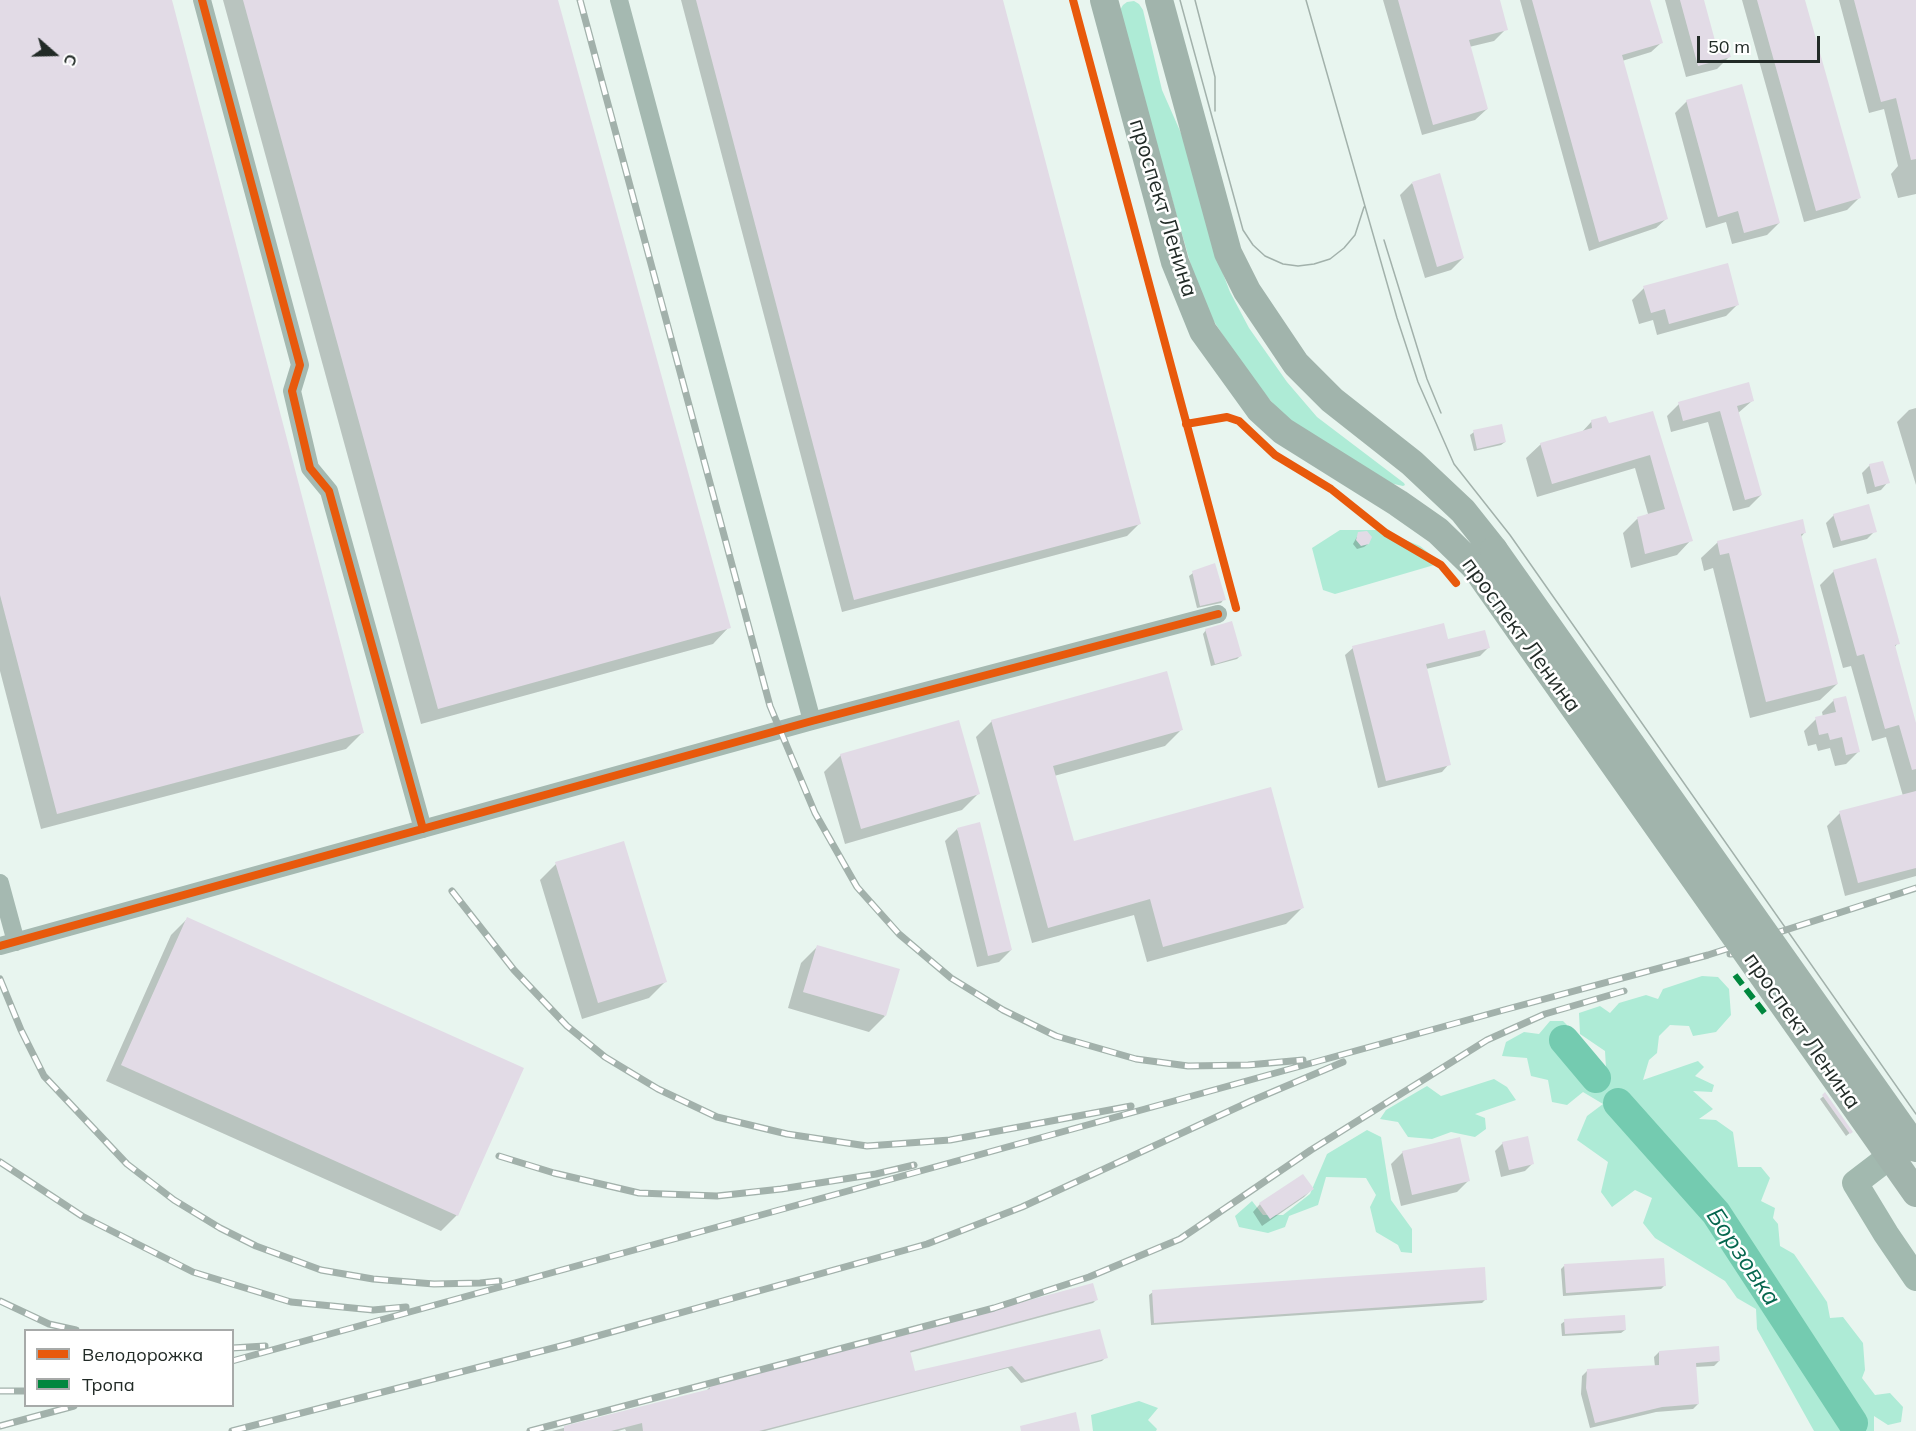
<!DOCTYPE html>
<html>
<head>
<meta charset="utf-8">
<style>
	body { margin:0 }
	#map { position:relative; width:1916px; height:1431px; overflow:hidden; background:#e8f5ef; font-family:Mulish,sans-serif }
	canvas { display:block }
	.legend { position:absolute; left:24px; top:1329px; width:210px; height:78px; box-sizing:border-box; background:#fff; border:2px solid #a7aaa9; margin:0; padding:8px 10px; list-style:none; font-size:18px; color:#222b27 }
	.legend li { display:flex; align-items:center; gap:12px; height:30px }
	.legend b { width:30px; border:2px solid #a7aaa9 }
	.north { position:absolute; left:24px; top:24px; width:60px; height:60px; -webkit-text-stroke:4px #fff; paint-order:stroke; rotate:110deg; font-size:16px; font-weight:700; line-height:24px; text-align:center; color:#222b27 }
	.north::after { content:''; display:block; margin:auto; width:21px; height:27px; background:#222b27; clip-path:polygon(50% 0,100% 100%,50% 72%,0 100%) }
	.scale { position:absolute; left:1697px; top:36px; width:123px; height:27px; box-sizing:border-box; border:3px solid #222b27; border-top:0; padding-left:8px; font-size:18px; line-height:21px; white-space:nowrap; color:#222b27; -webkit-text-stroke:4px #fff; paint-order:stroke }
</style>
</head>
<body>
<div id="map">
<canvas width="1916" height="1431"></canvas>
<ul class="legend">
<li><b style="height:8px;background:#e8590c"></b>Велодорожка</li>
<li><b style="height:8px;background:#00873e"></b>Тропа</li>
</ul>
<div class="north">С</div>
<div class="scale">50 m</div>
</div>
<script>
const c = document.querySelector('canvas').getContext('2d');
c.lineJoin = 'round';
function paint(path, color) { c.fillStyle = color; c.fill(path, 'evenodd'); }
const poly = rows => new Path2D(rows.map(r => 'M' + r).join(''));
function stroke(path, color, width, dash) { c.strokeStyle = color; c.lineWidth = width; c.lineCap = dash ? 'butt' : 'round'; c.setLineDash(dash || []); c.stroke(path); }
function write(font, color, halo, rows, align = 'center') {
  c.font = font + ' Mulish,sans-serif'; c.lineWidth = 5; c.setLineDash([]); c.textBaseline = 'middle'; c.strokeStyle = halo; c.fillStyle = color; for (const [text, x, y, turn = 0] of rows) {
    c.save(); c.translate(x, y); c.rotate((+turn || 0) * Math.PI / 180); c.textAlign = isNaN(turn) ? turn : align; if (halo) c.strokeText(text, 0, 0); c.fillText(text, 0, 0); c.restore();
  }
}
paint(poly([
	[1134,1,1139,4,1143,10,1162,90,1184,140,1219,263,1230,292,1249,328,1287,382,1317,417,1404,483,1405,485,1403,486,1385,482,1292,426,1249,375,1213,320,1196,283,1121,20,1120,10,1123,5,1127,2],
	[1340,530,1381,530,1420,546,1441,563,1335,594,1323,590,1312,548],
	[1702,976,1718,977,1729,989,1731,1015,1716,1032,1693,1036,1689,1026,1670,1025,1659,1036,1657,1053,1649,1060,1643,1080,1698,1061,1704,1067,1695,1076,1714,1085,1712,1092,1693,1091,1713,1109,1699,1119,1716,1120,1733,1132,1738,1167,1761,1167,1770,1178,1761,1201,1775,1208,1773,1218,1778,1224,1780,1246,1794,1254,1827,1302,1830,1318,1843,1317,1863,1343,1865,1370,1862,1378,1875,1395,1890,1393,1903,1407,1901,1422,1888,1425,1874,1416,1874,1431,1814,1431,1757,1329,1756,1309,1737,1298,1725,1281,1655,1238,1643,1223,1652,1198,1635,1190,1612,1207,1601,1192,1608,1162,1577,1140,1587,1116,1603,1104,1583,1092,1567,1105,1552,1102,1548,1080,1531,1076,1527,1058,1502,1056,1506,1042,1524,1032,1539,1034,1550,1021,1563,1021,1567,1025,1564,1033,1573,1046,1568,1063,1582,1068,1584,1076,1606,1068,1605,1051,1580,1034,1579,1013,1600,1006,1610,1013,1619,1003,1646,995,1658,999,1663,989],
	[1494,1079,1507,1087,1516,1100,1475,1114,1485,1118,1486,1129,1475,1137,1451,1132,1432,1139,1408,1137,1398,1122,1380,1119,1386,1110,1427,1086,1441,1096],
	[1367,1130,1381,1137,1391,1200,1412,1229,1412,1253,1401,1252,1398,1245,1376,1232,1370,1207,1376,1195,1366,1178,1326,1177,1318,1205,1289,1216,1285,1227,1268,1233,1239,1227,1235,1216,1252,1201,1263,1215,1283,1215,1310,1194,1327,1154],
	[1139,1401,1158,1408,1148,1420,1157,1429,1156,1431,1093,1431,1091,1415]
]), '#aeebd6');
paint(poly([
	[0,0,170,0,362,733,346,749,41,829,0,671],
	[223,0,556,0,729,627,713,644,421,724],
	[681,0,1001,0,1139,524,1127,536,842,612],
	[1383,0,1498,0,1506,29,1494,41,1469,47,1487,109,1475,120,1422,135],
	[1520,0,1649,0,1661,43,1651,52,1622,61,1666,219,1656,228,1589,251],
	[1665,0,1703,0,1716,50,1729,57,1717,69,1686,77],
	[1742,0,1803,0,1859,198,1847,210,1804,222],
	[1839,0,1916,0,1916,194,1898,198,1891,174,1898,166,1884,109,1869,113],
	[1687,101,1779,223,1767,235,1732,244,1726,222,1706,228,1675,113],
	[1412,183,1463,258,1451,270,1425,278,1400,195],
	[1644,288,1738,304,1726,316,1657,335,1653,320,1639,324,1632,300],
	[1752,401,1738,413,1761,495,1749,507,1733,511,1708,422,1671,432,1667,416,1679,404],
	[1916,408,1916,485,1897,422,1909,410],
	[1652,412,1691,540,1677,555,1631,568,1623,533,1637,519,1648,514,1635,468,1537,497,1526,458,1541,444,1581,433,1592,421,1608,425],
	[1474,432,1505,442,1501,445,1474,451,1470,435],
	[1870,465,1888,482,1881,490,1867,494,1862,473],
	[1834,515,1875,531,1867,539,1833,548,1826,523],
	[1805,532,1801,537,1837,684,1820,700,1750,718,1713,568,1704,571,1701,558,1718,542],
	[1359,533,1368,544,1364,547,1357,549,1353,544],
	[1834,571,1898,643,1894,648,1916,729,1916,876,1845,896,1827,826,1840,813,1903,796,1886,737,1872,741,1851,666,1843,668,1820,585],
	[1193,573,1224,599,1221,603,1197,608,1189,576],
	[1206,630,1240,656,1237,659,1211,666,1203,634],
	[1447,641,1488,648,1480,656,1426,669,1449,764,1442,772,1378,788,1345,655,1353,648],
	[1834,700,1858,752,1846,764,1835,766,1830,748,1818,751,1816,744,1808,746,1804,731,1816,719,1823,717,1822,712],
	[992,721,1181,730,1165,746,1054,776,1072,843,1302,908,1286,924,1147,962,1134,915,1032,943,976,737],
	[841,755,978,794,962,810,845,844,824,772],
	[957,829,1011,950,999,962,977,967,945,841],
	[556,864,665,982,649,998,582,1019,540,880],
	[187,919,457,1215,441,1231,106,1081,171,935],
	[818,946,885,1016,869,1032,788,1008,801,963],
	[1825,1095,1851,1132,1846,1136,1820,1099],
	[1503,1143,1533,1163,1525,1171,1501,1177,1495,1151],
	[1403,1152,1469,1180,1457,1192,1401,1206,1391,1164],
	[1312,1189,1304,1197,1262,1226,1253,1212,1260,1204],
	[1564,1266,1664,1286,1661,1289,1563,1296,1561,1269],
	[1153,1292,1486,1299,1482,1303,1151,1325,1149,1295],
	[1096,1300,1093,1303,909,1353,914,1373,1106,1357,1102,1361,1021,1383,1008,1368,765,1431,626,1431,625,1429,618,1431,552,1431,706,1391,710,1387],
	[1565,1321,1625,1330,1621,1333,1562,1336,1561,1324],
	[1659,1352,1719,1361,1714,1366,1695,1367,1698,1404,1693,1409,1656,1412,1590,1428,1581,1394,1582,1376,1587,1371,1655,1367,1654,1357]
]), '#0003');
stroke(poly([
	[1564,1040,1596,1078],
	[1618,1103,1716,1213,1853,1423]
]), '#74cbb0', 30);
paint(poly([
	[0,0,172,0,364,733,57,814,0,595],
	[243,0,558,0,731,628,438,709],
	[696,0,1003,0,1141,524,854,600],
	[1398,0,1500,0,1508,30,1469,40,1488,109,1433,125],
	[1532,0,1650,0,1663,43,1622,55,1668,219,1599,242],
	[1680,0,1704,0,1717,48,1727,45,1731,57,1698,66],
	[1757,0,1805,0,1861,198,1816,211],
	[1854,0,1916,0,1916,159,1911,160,1896,98,1881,102],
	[1742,84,1780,223,1744,233,1738,211,1718,217,1686,100],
	[1440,173,1464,258,1437,267,1412,182],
	[1728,263,1739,305,1669,324,1665,309,1651,313,1643,286],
	[1749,382,1754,401,1737,406,1762,495,1745,500,1720,411,1683,421,1678,402],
	[1653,411,1693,541,1645,554,1637,517,1665,509,1650,455,1552,484,1540,443,1592,428,1591,420,1606,416,1609,423],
	[1502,424,1506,442,1477,449,1473,430],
	[1883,461,1890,483,1875,487,1869,464],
	[1869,504,1877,532,1841,541,1833,514],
	[1803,519,1806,533,1801,534,1838,684,1766,702,1729,553,1720,555,1717,541],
	[1367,531,1372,537,1369,544,1361,546,1356,540,1358,532],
	[1876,558,1900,644,1895,645,1916,723,1916,769,1912,770,1899,725,1885,729,1864,654,1857,656,1833,570],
	[1215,563,1226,600,1200,606,1192,571],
	[1232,621,1242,656,1215,664,1205,629],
	[1444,623,1448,639,1485,630,1490,648,1426,664,1451,765,1386,781,1352,646],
	[1167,671,1183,730,1053,766,1074,841,1271,787,1304,908,1163,947,1150,899,1048,928,991,720],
	[1846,696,1860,752,1846,755,1842,737,1830,740,1828,733,1819,735,1815,717,1836,712,1833,699],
	[959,720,980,794,861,829,840,754],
	[1916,791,1916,868,1858,883,1839,811],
	[980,822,1012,950,988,956,957,828],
	[624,841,667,982,598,1003,555,862],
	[187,917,524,1068,458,1216,121,1065],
	[817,945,900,969,886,1016,803,992],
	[1825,1092,1853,1132,1850,1134,1822,1095],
	[1528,1136,1534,1164,1509,1170,1502,1142],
	[1460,1137,1470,1181,1412,1195,1402,1151],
	[1303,1174,1314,1189,1270,1219,1259,1203],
	[1664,1258,1666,1286,1566,1293,1564,1264],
	[1485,1267,1487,1300,1154,1323,1152,1290],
	[1093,1283,1098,1300,910,1351,915,1371,1100,1329,1108,1358,1025,1380,1012,1366,759,1431,643,1431,642,1423,611,1431,564,1431,564,1426,710,1389,709,1386],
	[1625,1315,1626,1330,1565,1334,1564,1319],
	[1719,1346,1720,1361,1696,1363,1699,1404,1662,1407,1595,1423,1586,1388,1587,1369,1659,1365,1659,1351],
	[1076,1412,1080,1431,1021,1431,1020,1426]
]), '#e2dbe6');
stroke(poly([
	[202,0,300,365,292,391,310,468,329,491,423,829],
	[619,0,812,721],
	[0,883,16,942],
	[0,946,812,721,1218,614]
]), '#a5b9b1', 18);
stroke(poly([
	[1906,1144,1855,1183,1886,1234,1916,1278]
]), '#a2b9af', 26);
stroke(poly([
	[1104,0,1175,262,1203,331,1260,410,1283,431,1398,503,1438,531,1475,567],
	[1159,0,1228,253,1247,291,1296,364,1332,400,1412,463,1463,511,1494,550]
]), '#a1b4ac', 28);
stroke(poly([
	[1180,0,1243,230,1253,245,1265,256,1283,264,1298,266,1314,264,1330,259,1344,248,1355,235,1364,207],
	[1195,0,1215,77,1215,111],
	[1306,0,1397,318,1418,382,1454,464,1510,535,1916,1114],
	[1384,240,1427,379,1441,413]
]), '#a2b1ab', 1.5);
const rail = poly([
	[580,0,770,706,815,813,857,887,899,934,951,978,1003,1010,1056,1036,1136,1059,1188,1066,1248,1065,1303,1060],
	[452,891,514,970,567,1026,605,1057,658,1089,717,1117,787,1134,867,1146,950,1140,1131,1106],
	[1730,954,1778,951],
	[0,979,21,1030,44,1076,127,1164,174,1200,220,1228,256,1246,321,1270,373,1279,434,1284,480,1283,499,1281],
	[499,1156,554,1173,639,1193,717,1196,781,1189,876,1174,914,1165],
	[0,1162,82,1216,193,1272,291,1302,373,1310,406,1307],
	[0,1301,49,1324,76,1330],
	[232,1348,265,1346],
	[232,1361,1500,1011,1708,955,1916,888],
	[0,1391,26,1391],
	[0,1426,74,1406],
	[232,1431,565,1345,927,1244,1022,1207,1251,1101,1343,1062],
	[530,1431,994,1308,1089,1277,1180,1239,1311,1150,1487,1040,1545,1014,1624,991]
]);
stroke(rail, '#a2b1ab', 7);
stroke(rail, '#fff', 4.5, [14]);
stroke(poly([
	[1494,550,1916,1148],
	[1475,567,1916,1193]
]), '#a1b4ac', 28);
stroke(poly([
	[1735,975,1766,1015]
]), '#00873e', 6, [12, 6]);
stroke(poly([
	[202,0,300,365,292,391,310,468,329,491,423,829],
	[1073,0,1236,608],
	[1186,424,1227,417,1239,421,1275,455,1331,489,1386,533,1441,565,1456,583],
	[0,946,812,721,1218,614]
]), '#e8590c', 8);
write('22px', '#222b27', '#fff', [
	["проспект Ленина",1163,208,73],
	["проспект Ленина",1521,635,54],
	["проспект Ленина",1802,1031,55]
]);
write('italic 24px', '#06664e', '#fff', [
	["Борзовка",1743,1257,56]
]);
</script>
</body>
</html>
